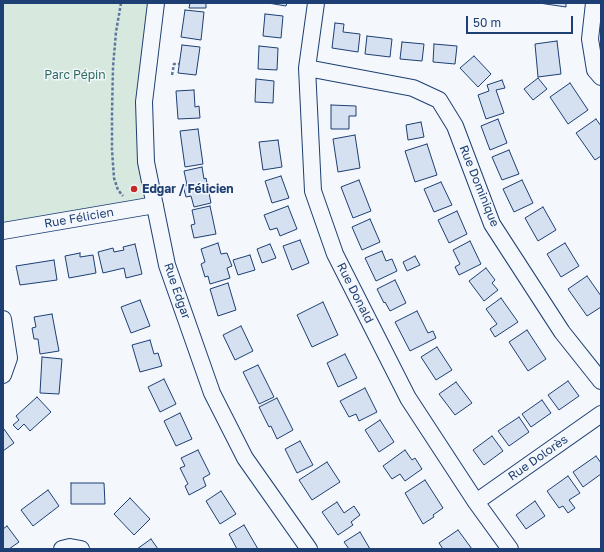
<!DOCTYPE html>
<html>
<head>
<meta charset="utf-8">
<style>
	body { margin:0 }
	#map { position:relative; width:604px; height:552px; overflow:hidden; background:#f4f7fb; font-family:"Golos Text",sans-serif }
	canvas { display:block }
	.frame { position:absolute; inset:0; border:4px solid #1d3f73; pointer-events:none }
	.scale { position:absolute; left:466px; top:16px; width:107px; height:18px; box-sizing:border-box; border:2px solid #1d3f73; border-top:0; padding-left:5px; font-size:12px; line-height:14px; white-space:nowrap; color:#1d3f73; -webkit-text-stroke:3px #f4f7fb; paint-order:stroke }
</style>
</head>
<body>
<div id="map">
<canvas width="604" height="552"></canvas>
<div class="frame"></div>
<div class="scale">50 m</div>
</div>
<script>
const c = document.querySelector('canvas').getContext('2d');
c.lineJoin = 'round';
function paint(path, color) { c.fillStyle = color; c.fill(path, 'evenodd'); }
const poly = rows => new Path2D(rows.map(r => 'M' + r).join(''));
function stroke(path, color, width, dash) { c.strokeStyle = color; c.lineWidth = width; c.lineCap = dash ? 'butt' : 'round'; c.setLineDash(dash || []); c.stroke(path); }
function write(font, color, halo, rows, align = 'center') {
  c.font = font + ' "Golos Text",sans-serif'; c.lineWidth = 3; c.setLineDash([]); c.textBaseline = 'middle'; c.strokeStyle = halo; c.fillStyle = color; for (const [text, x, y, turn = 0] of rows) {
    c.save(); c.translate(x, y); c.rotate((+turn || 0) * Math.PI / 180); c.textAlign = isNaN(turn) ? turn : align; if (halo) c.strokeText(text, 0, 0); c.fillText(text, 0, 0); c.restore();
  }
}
const green = poly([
	[3,3,156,3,147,71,155,205,3,231,3,3]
]);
paint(green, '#d7e8df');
stroke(green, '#687fa3', 1);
const building = poly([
	[190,3,206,3,206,8,189,8,190,3],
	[268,3,287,3,286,6,268,3],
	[539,3,566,3,566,7,539,3],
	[185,10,204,12,201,40,181,37,185,10],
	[265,14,283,16,281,38,263,36,265,14],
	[335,23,344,24,343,32,360,34,358,52,332,48,335,23],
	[367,36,392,39,390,57,365,54,367,36],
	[557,41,561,74,538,77,535,44,557,41],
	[402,42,424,44,422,61,400,59,402,42],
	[434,44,457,46,455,64,433,62,434,44],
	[182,45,200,47,196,75,178,73,182,45],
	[259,46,278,48,277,70,258,69,259,46],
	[474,56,491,74,478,87,460,68,474,56],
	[538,78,547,89,533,100,524,89,538,78],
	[256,79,274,81,273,103,255,102,256,79],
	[502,80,505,88,496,90,504,113,486,119,478,95,489,91,487,85,502,80],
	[570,83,588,110,568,124,550,97,570,83],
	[194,90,195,107,199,106,200,118,178,119,176,91,194,90],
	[331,105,356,106,356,116,349,116,349,129,331,129,331,105],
	[498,119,507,143,490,150,481,126,498,119],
	[596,119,601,126,601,156,595,160,576,133,596,119],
	[421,122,424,137,408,140,406,125,421,122],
	[198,129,203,164,185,167,180,131,198,129],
	[355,135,360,168,338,172,333,139,355,135],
	[278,140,282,167,263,170,259,142,278,140],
	[427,144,437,175,415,182,405,151,427,144],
	[509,150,519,174,502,180,492,157,509,150],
	[202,167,204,179,206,178,211,203,194,207,191,196,186,197,183,186,187,185,184,171,202,167],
	[281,176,289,198,272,203,265,181,281,176],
	[359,180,371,211,353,218,341,187,359,180],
	[522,180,533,203,514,212,503,189,522,180],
	[441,182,452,205,434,212,424,189,441,182],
	[210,206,216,234,194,238,191,225,195,224,192,210,210,206],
	[288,206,297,229,280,236,277,228,270,230,264,215,288,206],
	[543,207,556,230,538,241,525,218,543,207],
	[457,211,467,234,449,243,438,220,457,211],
	[370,219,380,242,362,250,352,227,370,219],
	[300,240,309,263,292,270,283,246,300,240],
	[470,241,481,264,459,275,455,267,460,264,453,250,470,241],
	[218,243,221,254,227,253,232,266,227,268,230,278,210,284,208,276,205,277,201,264,205,262,201,249,218,243],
	[565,243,579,266,561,277,547,254,565,243],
	[135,244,142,274,126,278,124,268,103,273,98,252,113,248,114,252,124,250,123,247,135,244],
	[270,244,276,258,262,263,257,249,270,244],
	[382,251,386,261,392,259,397,271,376,281,365,258,382,251],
	[80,253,80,257,93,255,96,273,69,278,65,256,80,253],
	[250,255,255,270,238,275,233,260,250,255],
	[415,256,420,265,407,271,403,262,415,256],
	[54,260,57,280,20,285,16,266,54,260],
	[486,268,495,280,492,283,498,290,484,301,469,281,486,268],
	[587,276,601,296,601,307,587,316,568,289,587,276],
	[395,280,406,303,390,311,385,302,384,303,377,289,395,280],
	[228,283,236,310,218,316,210,289,228,283],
	[501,298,518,322,495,337,490,329,497,324,486,309,501,298],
	[140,300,150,326,131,333,121,307,140,300],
	[323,302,338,335,312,347,297,315,323,302],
	[417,311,428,333,433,331,436,338,410,351,395,322,417,311],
	[52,314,59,351,40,354,38,339,34,339,32,328,36,327,34,317,52,314],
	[241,326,253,351,235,360,223,335,241,326],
	[527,330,546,359,528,371,509,342,527,330],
	[150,340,154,354,158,353,162,366,140,372,132,345,150,340],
	[437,347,452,370,436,380,421,357,437,347],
	[345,354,357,378,338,387,327,363,345,354],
	[42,357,62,359,59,394,40,393,42,357],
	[258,365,274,397,259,404,243,372,258,365],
	[164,379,176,404,160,412,148,387,164,379],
	[568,381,579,396,559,410,548,395,568,381],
	[456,382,472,403,455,415,439,394,456,382],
	[365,388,377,412,359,421,356,414,349,417,340,401,365,388],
	[37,397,51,412,30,431,24,424,18,430,13,425,19,420,16,416,37,397],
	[277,398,293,430,277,439,271,426,269,427,259,407,277,398],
	[542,400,551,413,531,427,522,414,542,400],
	[180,413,192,439,176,446,164,421,180,413],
	[519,417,529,432,509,446,498,431,519,417],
	[380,420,394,442,379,452,365,430,380,420],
	[3,429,4,429,14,443,3,451,3,429],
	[492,436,503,451,484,465,473,450,492,436],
	[300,441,313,465,297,473,285,449,300,441],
	[198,450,210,474,203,478,206,486,189,495,185,486,188,484,180,468,185,466,181,458,198,450],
	[405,450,412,460,415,458,422,469,405,481,400,474,392,479,383,466,405,450],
	[596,456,601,463,601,474,583,487,573,472,596,456],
	[327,462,340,482,312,500,299,480,327,462],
	[568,476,580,493,569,500,575,508,568,513,563,506,559,508,547,491,568,476],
	[425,480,443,508,433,515,434,517,423,524,405,493,425,480],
	[71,483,104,483,105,504,71,504,71,483],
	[48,490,59,506,33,526,21,510,48,490],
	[221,491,236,514,220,524,206,501,221,491],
	[130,498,150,519,134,535,114,514,130,498],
	[535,501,545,516,526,529,516,515,535,501],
	[337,502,344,513,354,506,360,515,351,522,353,525,338,535,322,512,337,502],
	[244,525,258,549,237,549,229,534,244,525],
	[7,526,19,542,9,549,3,549,3,529,7,526],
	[458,530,472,549,443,549,439,543,458,530],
	[360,532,370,549,349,549,344,542,360,532],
	[151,539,158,549,137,549,151,539]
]);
paint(building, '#d5e0f0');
stroke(building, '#1d3f73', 1);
const minor = poly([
	[156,3,144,102,146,162,167,265,212,393,245,458,309,549],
	[316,3,307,68,313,191,335,254,408,398,476,502,510,549],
	[594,3,590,39,595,70,601,77],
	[307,68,413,88,439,100,455,126,492,224,562,332,601,381],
	[3,231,155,205],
	[3,319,9,358,3,375],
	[476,502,601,414],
	[62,549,70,547,81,549]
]);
stroke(minor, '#1d3f73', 18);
stroke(poly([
	[121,3,116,32,113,67,112,114,112,150,114,178,118,190,123,196],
	[172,75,174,64,179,64]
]), '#5e769c', 2.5, [3, 2]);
stroke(minor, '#f4f7fb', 16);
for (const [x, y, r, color] of [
	[134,189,4,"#c62828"]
]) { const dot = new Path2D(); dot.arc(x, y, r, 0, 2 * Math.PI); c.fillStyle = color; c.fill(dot); stroke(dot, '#f4f7fb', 1.5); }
write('12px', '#2c6c60', '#f4f7fb', [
	["Parc Pépin",75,75]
]);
write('12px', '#1d3f73', '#f4f7fb', [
	["Rue Dominique",479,186,68],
	["Rue Félicien",79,218,-10],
	["Rue Edgar",177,291,71],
	["Rue Donald",355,293,63],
	["Rue Dolorès",538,458,-35]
]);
write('bold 12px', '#1d3f73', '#f4f7fb', [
	["Edgar / Félicien",142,189]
], 'left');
</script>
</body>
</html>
